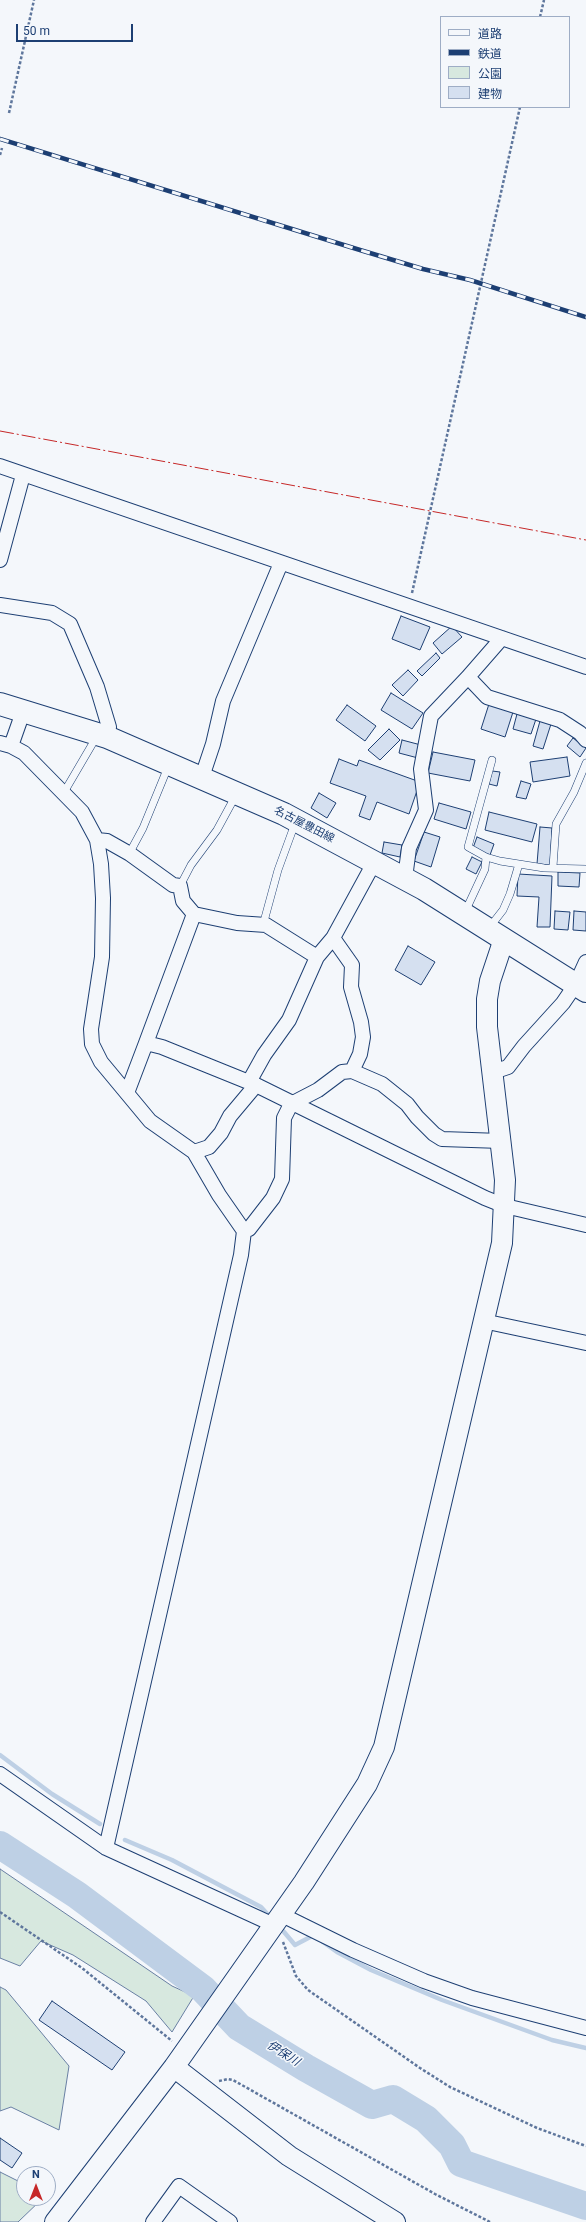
<!DOCTYPE html>
<html>
<head>
<meta charset="utf-8">
<style>
	body { margin:0 }
	#map { position:relative; width:586px; height:2222px; overflow:hidden; background:#f4f7fb; font-family:Roboto,"Noto Sans JP",sans-serif }
	canvas { display:block }
	.legend { position:absolute; left:440px; top:16px; width:130px; height:92px; box-sizing:border-box; background:#f4f7fb; border:1px solid #9eadc5; margin:0; padding:5px 7px; list-style:none; font-size:12px; color:#1d3f73 }
	.legend li { display:flex; align-items:center; gap:8px; height:20px }
	.legend b { width:20px; border:1px solid #9eadc5 }
	.north { position:absolute; left:16px; top:2166px; width:40px; height:40px; box-sizing:border-box; background:#f4f7fb; border:1px solid #9eadc5; border-radius:50%; rotate:0deg; font-size:11px; font-weight:700; line-height:16px; text-align:center; color:#1d3f73 }
	.north::after { content:''; display:block; margin:auto; width:14px; height:18px; background:#c62828; clip-path:polygon(50% 0,100% 100%,50% 72%,0 100%) }
	.scale { position:absolute; left:16px; top:24px; width:117px; height:18px; box-sizing:border-box; border:2px solid #1d3f73; border-top:0; padding-left:5px; font-size:12px; line-height:14px; white-space:nowrap; color:#1d3f73; -webkit-text-stroke:3px #f4f7fb; paint-order:stroke }
</style>
</head>
<body>
<div id="map">
<canvas width="586" height="2222"></canvas>
<ul class="legend">
<li><b style="height:5px;background:#f4f7fb"></b>道路</li>
<li><b style="height:5px;background:#1d3f73"></b>鉄道</li>
<li><b style="height:11px;background:#d7e8df"></b>公園</li>
<li><b style="height:11px;background:#d5e0f0"></b>建物</li>
</ul>
<div class="north">N</div>
<div class="scale">50 m</div>
</div>
<script>
const c = document.querySelector('canvas').getContext('2d');
c.lineJoin = 'round';
function paint(path, color) { c.fillStyle = color; c.fill(path, 'evenodd'); }
const poly = rows => new Path2D(rows.map(r => 'M' + r).join(''));
function stroke(path, color, width, dash) { c.strokeStyle = color; c.lineWidth = width; c.lineCap = dash ? 'butt' : 'round'; c.setLineDash(dash || []); c.stroke(path); }
function write(font, color, halo, rows, align = 'center') {
  c.font = font + ' Roboto,"Noto Sans JP",sans-serif'; c.lineWidth = 3; c.setLineDash([]); c.textBaseline = 'middle'; c.strokeStyle = halo; c.fillStyle = color; for (const [text, x, y, turn = 0] of rows) {
    c.save(); c.translate(x, y); c.rotate((+turn || 0) * Math.PI / 180); c.textAlign = isNaN(turn) ? turn : align; if (halo) c.strokeText(text, 0, 0); c.fillText(text, 0, 0); c.restore();
  }
}
const green = poly([
	[0,1869,172,1986,194,1996,172,2032,146,2001,73,1955,41,1941,20,1966,0,1958,0,1869],
	[0,1987,6,1990,69,2066,59,2130,11,2107,0,2111,0,1987],
	[0,2172,24,2184,24,2198,43,2198,18,2222,0,2222,0,2172]
]);
paint(green, '#d7e8df');
stroke(green, '#687fa3', 1);
stroke(poly([
	[0,1755,52,1794,100,1824],
	[125,1840,172,1860,261,1907,272,1919],
	[279,1926,295,1945,314,1935],
	[323,1942,337,1952,371,1970,442,2000,552,2040,586,2048]
]), '#bed0e5', 4.5);
stroke(poly([
	[0,1845,77,1895,203,1989,239,2027,306,2068,372,2105,393,2099,426,2119,452,2145,461,2163,586,2206]
]), '#bed0e5', 28);
const building = poly([
	[401,616,430,627,420,650,392,639,401,616],
	[452,626,462,637,442,654,433,643,452,626],
	[436,653,440,658,422,676,417,671,436,653],
	[408,670,418,680,403,696,392,685,408,670],
	[391,693,423,713,412,729,381,710,391,693],
	[489,704,513,712,505,737,481,729,489,704],
	[347,705,376,726,365,741,336,720,347,705],
	[517,714,536,719,531,734,513,729,517,714],
	[540,721,551,724,543,749,533,746,540,721],
	[389,729,400,740,380,760,368,750,389,729],
	[573,738,586,748,580,757,567,746,573,738],
	[402,740,421,745,418,758,399,753,402,740],
	[433,752,475,760,470,781,428,773,433,752],
	[567,757,570,776,533,782,530,762,567,757],
	[339,759,357,766,359,760,420,782,409,814,377,802,370,820,359,816,366,796,330,783,339,759],
	[492,771,500,772,497,786,489,784,492,771],
	[521,781,531,784,526,799,516,797,521,781],
	[319,793,336,803,327,818,311,808,319,793],
	[439,803,471,812,466,829,434,819,439,803],
	[489,812,537,824,532,842,485,830,489,812],
	[540,827,552,828,550,865,537,864,540,827],
	[424,832,440,837,431,867,414,861,424,832],
	[477,837,494,844,490,855,473,848,477,837],
	[384,842,402,845,400,857,382,853,384,842],
	[472,857,482,862,476,874,466,869,472,857],
	[558,872,580,873,579,887,558,886,558,872],
	[518,874,552,876,550,927,537,927,539,897,517,896,518,874],
	[555,911,570,912,568,930,554,929,555,911],
	[574,911,586,912,586,931,573,930,574,911],
	[408,946,435,962,421,985,395,970,408,946],
	[52,2001,125,2052,112,2070,39,2020,52,2001],
	[0,2138,22,2153,12,2168,0,2160,0,2138]
]);
paint(building, '#d5e0f0');
stroke(building, '#1d3f73', 1);
const lane = poly([
	[492,760,468,847,486,857,500,861,544,868,586,869],
	[63,794,97,736],
	[129,854,143,828,168,767],
	[553,867,556,824,574,792,586,763],
	[180,886,191,865,217,830,236,795],
	[465,912,485,869,486,857],
	[263,925,278,870,293,829,297,824],
	[489,928,503,910,510,894,519,864]
]);
const street = poly([
	[0,466,586,667],
	[0,560,23,475],
	[0,605,52,613,70,624,97,687,109,727,107,737],
	[502,638,468,677,487,697,560,720,580,733,586,740],
	[0,743,11,746,24,753,82,812,97,840,101,864,103,898,102,957,91,1029,92,1044,101,1062,150,1121,194,1152,219,1195,244,1231,241,1255,106,1848],
	[11,746,23,712],
	[202,777,213,744,223,701,281,563],
	[97,840,107,841,130,854,173,885,180,886,183,901,194,914,146,1043],
	[405,878,409,848,426,810,421,769,431,716,468,677],
	[194,914,237,923,266,925,317,957],
	[333,938,352,965,351,987,361,1022,363,1037,360,1054,352,1071],
	[493,1072,508,1067,524,1046,563,1003,576,984,586,962],
	[249,1082,264,1055,289,1020,317,957,333,938,375,861],
	[127,1093,146,1043,162,1047,256,1085,485,1198,505,1206,586,1225],
	[194,1152,209,1147,221,1133,230,1116,256,1085],
	[244,1231,249,1229,273,1198,282,1179,284,1118,291,1104,318,1090,342,1072,352,1071,382,1084,407,1104,417,1117,434,1134,442,1139,501,1141],
	[483,1321,586,1343],
	[0,1774,106,1848,274,1925],
	[280,1914,353,1950,424,1981,472,1998,586,2028],
	[153,2222,179,2186,230,2222]
]);
const secondary = poly([
	[174,2067,289,2156,395,2222],
	[55,2222,174,2067,304,1882,367,1784,384,1747,502,1243,505,1180,487,1027,487,999,490,981,504,939]
]);
const primary = poly([
	[0,704,107,737,284,814,424,889,586,991]
]);
stroke(lane, '#1d3f73', 8);
stroke(street, '#1d3f73', 16);
stroke(secondary, '#1d3f73', 22);
stroke(primary, '#1d3f73', 24);
stroke(poly([
	[540,17,544,0],
	[9,113,34,0],
	[0,155,2,148],
	[412,593,520,107],
	[0,1912,82,1968,172,2041],
	[283,1942,296,1976,308,1990,420,2068,450,2087,537,2128,586,2146],
	[219,2081,228,2079,233,2080,435,2194,490,2222]
]), '#5e769c', 2.5, [3, 2]);
stroke(lane, '#f4f7fb', 7);
stroke(street, '#f4f7fb', 14);
stroke(secondary, '#f4f7fb', 20);
stroke(primary, '#f4f7fb', 22);
const rail = poly([
	[0,139,360,250,423,269,470,280,586,317]
]);
stroke(rail, '#1d3f73', 4.5);
stroke(rail, '#f4f7fb', 3, [9]);
stroke(poly([
	[0,431,586,540]
]), '#c62828', 1, [14, 3, 2, 3]);
write('11px', '#1d3f73', '#f4f7fb', [
	["名古屋豊田線",304,825,27]
]);
write('italic 12px', '#1d3f73', '#f4f7fb', [
	["伊保川",283,2054,32]
]);
</script>
</body>
</html>
